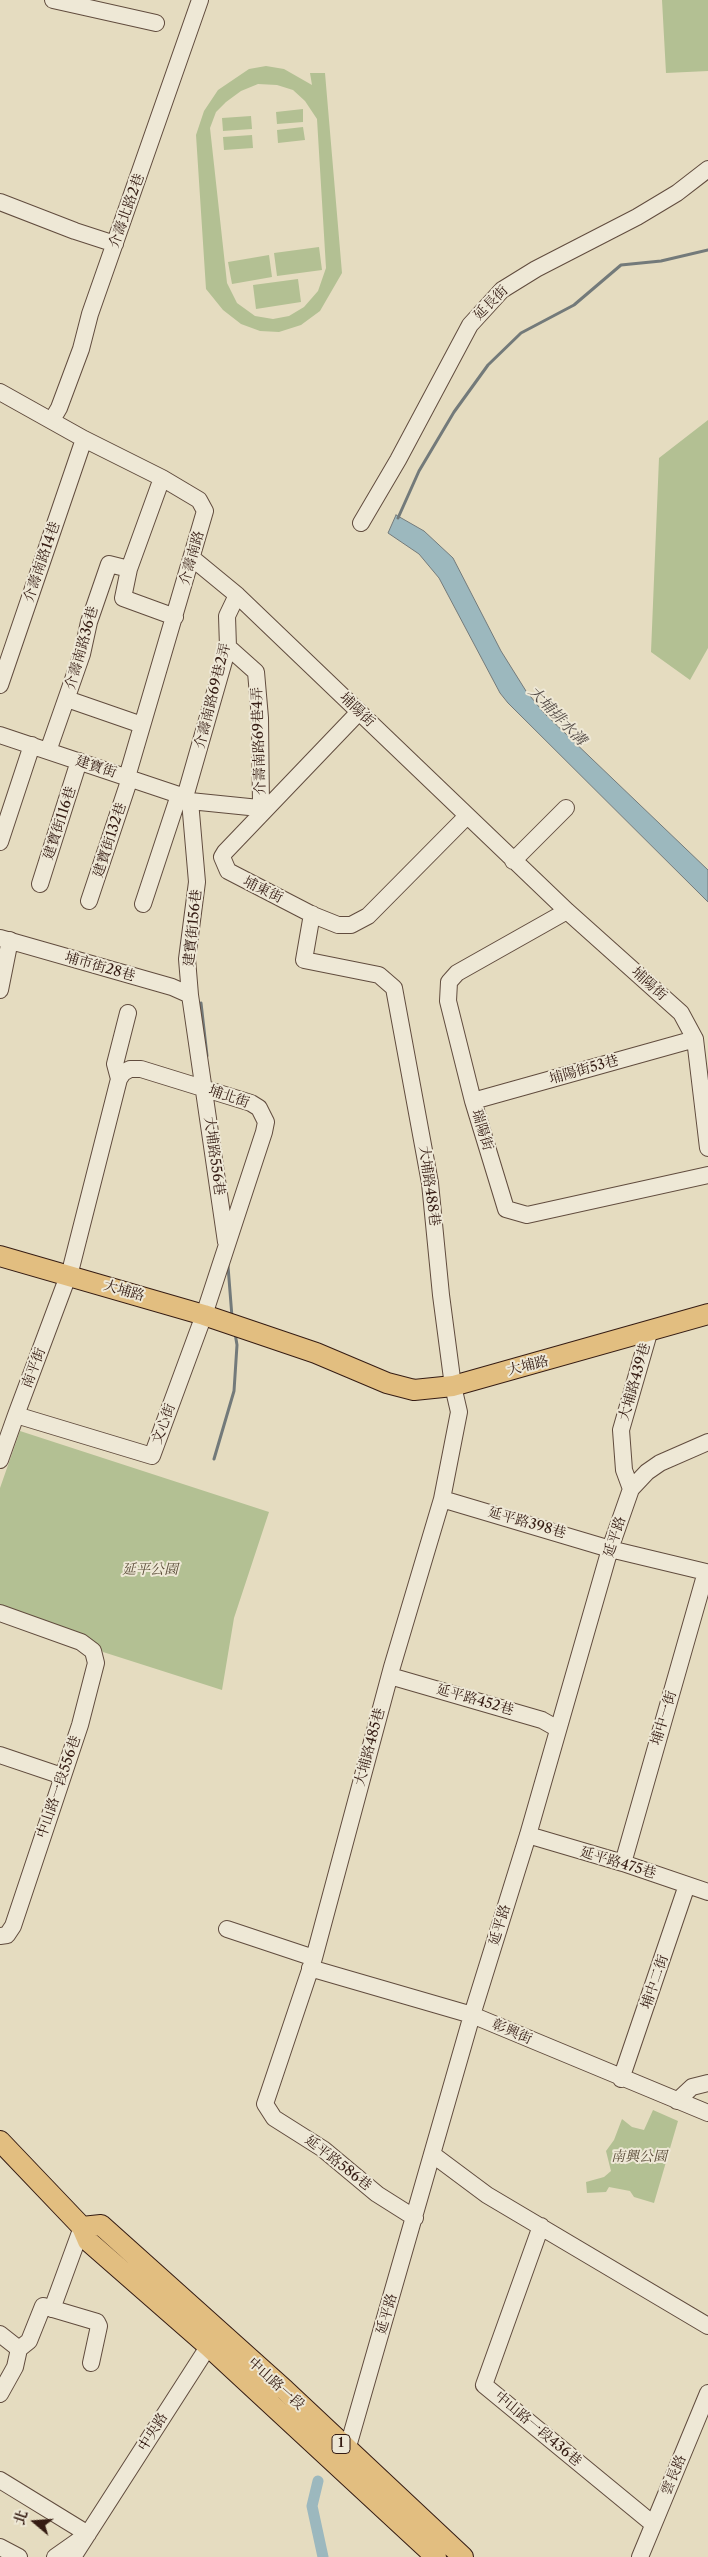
<!DOCTYPE html>
<html>
<head>
<meta charset="utf-8">
<style>
	body { margin:0 }
	#map { position:relative; width:708px; height:2557px; overflow:hidden; background:#e5dcc0; font-family:"Libre Caslon Text","Noto Serif TC",serif }
	canvas { display:block }
	.north { position:absolute; left:10px; top:2497px; width:50px; height:50px; -webkit-text-stroke:4px #eee8d6; paint-order:stroke; rotate:288deg; font-size:14px; font-weight:700; line-height:20px; text-align:center; color:#351c13 }
	.north::after { content:''; display:block; margin:auto; width:18px; height:22px; background:#351c13; clip-path:polygon(50% 0,100% 100%,50% 72%,0 100%) }
</style>
</head>
<body>
<div id="map">
<canvas width="708" height="2557"></canvas>
<div class="north">北</div>
</div>
<script>
const c = document.querySelector('canvas').getContext('2d');
c.lineJoin = 'round';
function paint(path, color) { c.fillStyle = color; c.fill(path, 'evenodd'); }
const poly = rows => new Path2D(rows.map(r => 'M' + r).join(''));
function stroke(path, color, width, dash) { c.strokeStyle = color; c.lineWidth = width; c.lineCap = dash ? 'butt' : 'round'; c.setLineDash(dash || []); c.stroke(path); }
function write(font, color, halo, rows, align = 'center') {
  c.font = font + ' "Libre Caslon Text","Noto Serif TC",serif'; c.lineWidth = 4; c.setLineDash([]); c.textBaseline = 'middle'; c.strokeStyle = halo; c.fillStyle = color; for (const [text, x, y, turn = 0] of rows) {
    c.save(); c.translate(x, y); c.rotate((+turn || 0) * Math.PI / 180); c.textAlign = isNaN(turn) ? turn : align; if (halo) c.strokeText(text, 0, 0); c.fillText(text, 0, 0); c.restore();
  }
}
paint(poly([
	[662,0,708,0,708,71,666,73],
	[266,66,284,69,312,85,310,73,325,73,342,273,320,311,301,325,279,332,260,331,241,324,223,310,206,289,196,135,204,111,218,90,249,69],
	[258,84,277,85,293,90,305,101,317,119,326,268,318,291,304,307,289,316,273,319,255,316,237,303,227,283,210,128,216,112,226,102,241,91],
	[303,109,303,122,277,124,276,112],
	[251,116,252,129,223,131,222,118],
	[303,127,305,140,278,143,277,130],
	[252,135,253,148,224,150,223,137],
	[319,247,322,270,277,276,274,253],
	[269,255,272,277,232,284,228,262],
	[298,279,301,302,256,309,253,285],
	[708,420,708,648,690,680,651,652,659,458],
	[20,1431,269,1512,234,1618,222,1690,103,1652,99,1645,0,1608,0,1488],
	[653,2110,678,2121,654,2203,634,2197,630,2191,609,2187,606,2192,587,2193,586,2182,604,2177,611,2171,606,2151,614,2140,622,2119,632,2127,644,2130]
]), '#b3c093');
const water = poly([
	[396,515,424,531,453,558,501,651,526,691,544,713,708,870,708,902,508,703,500,693,439,578,419,554,388,533,396,515]
]);
paint(water, '#9cb8be');
stroke(water, '#737a7a', 1);
stroke(poly([
	[398,518,419,471,454,412,488,365,521,333,574,305,621,265,661,261,708,250],
	[201,1003,207,1056],
	[228,1266,232,1317],
	[214,1459,234,1391,237,1345,235,1333]
]), '#737a7a', 3);
stroke(poly([
	[318,2481,312,2506,323,2557]
]), '#9cb8be', 11);
const minor = poly([
	[53,0,156,23],
	[0,202,75,231,115,244],
	[0,392,84,439,162,478,199,500,205,511,127,777],
	[52,420,59,408,81,349,90,314,200,0],
	[162,478,129,569,123,598,175,617],
	[361,523,398,460,470,325,502,290,536,269,637,217,677,193,708,169],
	[192,558,237,595,567,911,681,1013,695,1039,708,1148],
	[0,685,84,439],
	[67,699,142,725],
	[359,712,225,852,222,857,228,871,313,915,338,925,351,925,368,916,467,816],
	[0,735,179,795,190,801],
	[48,751,82,654,89,622,109,564,129,569],
	[185,797,228,647,227,616,237,595],
	[190,801,197,882,187,959,190,995,226,1242],
	[190,801,259,808,261,806,260,718,256,672,228,647],
	[0,842,32,745],
	[513,861,566,808],
	[40,884,79,761],
	[89,901,130,778],
	[143,904,179,795],
	[567,911,457,973,449,982,448,1001,473,1101,506,1209,527,1215,708,1175],
	[312,914,304,960,379,975,394,988,430,1183,441,1295,453,1386,459,1412,442,1499,392,1667,314,1958,265,2104,274,2118,323,2149,377,2194,415,2218],
	[0,938,172,987,190,995],
	[0,990,10,940],
	[119,1079,115,1064,128,1013],
	[473,1101,695,1039],
	[0,1460,16,1415,71,1268,119,1079,123,1073,130,1069,141,1069,251,1103,259,1108,266,1122,264,1132,204,1315,152,1456,16,1415],
	[631,1489,624,1470,621,1430,649,1333],
	[442,1499,610,1549,706,1572],
	[0,1613,81,1642,93,1651,96,1663,80,1725,13,1926,7,1935,0,1936],
	[390,1676,542,1720,558,1729],
	[0,1755,62,1776],
	[528,1835,623,1863,708,1892],
	[623,1863,706,1572],
	[227,1929,314,1958],
	[310,1968,472,2015,708,2113],
	[621,2079,687,1885],
	[677,2101,692,2087,708,2083],
	[432,2154,487,2195,708,2326],
	[541,2226,484,2385,653,2524],
	[52,2309,82,2227],
	[0,2334,19,2349,15,2367,0,2394],
	[19,2349,29,2341,43,2306,97,2322,99,2326,91,2363],
	[347,2450,472,2015,528,1835,610,1549,631,1489,647,1472,660,1463,708,1442],
	[0,2480,88,2534],
	[0,2547,19,2557],
	[55,2557,82,2538],
	[73,2557,215,2336],
	[640,2557,708,2393]
]);
const major = poly([
	[0,1256,204,1315,316,1353,387,1383,414,1390,453,1386,708,1314],
	[0,2141,82,2227,88,2241,208,2346,436,2557],
	[82,2227,101,2225,285,2390,463,2557]
]);
stroke(minor, '#614c3e', 18);
stroke(major, '#351c13', 22);
stroke(minor, '#eee8d6', 16);
stroke(major, '#e2be80', 20);
for (const [x, y, w] of [
	[341,2444,18]
]) { const box = new Path2D(); box.roundRect(x - w / 2, y - 9.5, w, 19, 4); c.fillStyle = '#eee8d6'; c.fill(box); stroke(box, '#351c13', 1); }
write('bold 12px', '#351c13', null, [
	["1",341,2444]
]);
write('14px', '#351c13', '#eee8d6', [
	["介壽北路2巷",127,211,-70],
	["延長街",491,303,-45],
	["介壽南路",192,558,-74],
	["介壽南路14巷",42,562,-71],
	["介壽南路36巷",82,648,-74],
	["介壽南路69巷2弄",213,696,-76],
	["埔陽街",357,710,44],
	["介壽南路69巷4弄",259,741,-92],
	["建寶街",96,767,18],
	["建寶街116巷",60,823,-72],
	["建寶街132巷",110,840,-72],
	["埔東街",263,890,26],
	["建寶街156巷",193,928,-84],
	["埔市街28巷",100,967,16],
	["埔陽街",649,984,42],
	["埔陽街53巷",584,1070,-16],
	["埔北街",229,1097,19],
	["瑞陽街",482,1130,73],
	["大埔路556巷",214,1156,82],
	["大埔路488巷",429,1186,82],
	["大埔路",124,1291,16],
	["大埔路",528,1366,-14],
	["南平街",34,1368,-69],
	["大埔路439巷",635,1382,-74],
	["文心街",164,1424,-70],
	["延平路398巷",527,1523,16],
	["延平路",615,1537,-72],
	["延平路452巷",475,1700,16],
	["埔中一街",664,1718,-73],
	["大埔路485巷",370,1747,-75],
	["中山路一段556巷",59,1787,-71],
	["延平路475巷",618,1863,17],
	["延平路",500,1925,-73],
	["埔中二街",655,1982,-71],
	["彰興街",512,2032,23],
	["延平路586巷",338,2163,38],
	["延平路",387,2314,-74],
	["中山路一段",276,2384,42],
	["中山路一段436巷",538,2429,40],
	["中央路",153,2432,-58],
	["雲長路",674,2475,-67]
]);
write('italic 14px', '#5b4d39', '#eee8d6', [
	["延平公園",150,1570],
	["南興公園",639,2157]
]);
write('italic 15px', '#544b46', '#eee8d6', [
	["大埔排水溝",557,716,46]
]);
</script>
</body>
</html>
